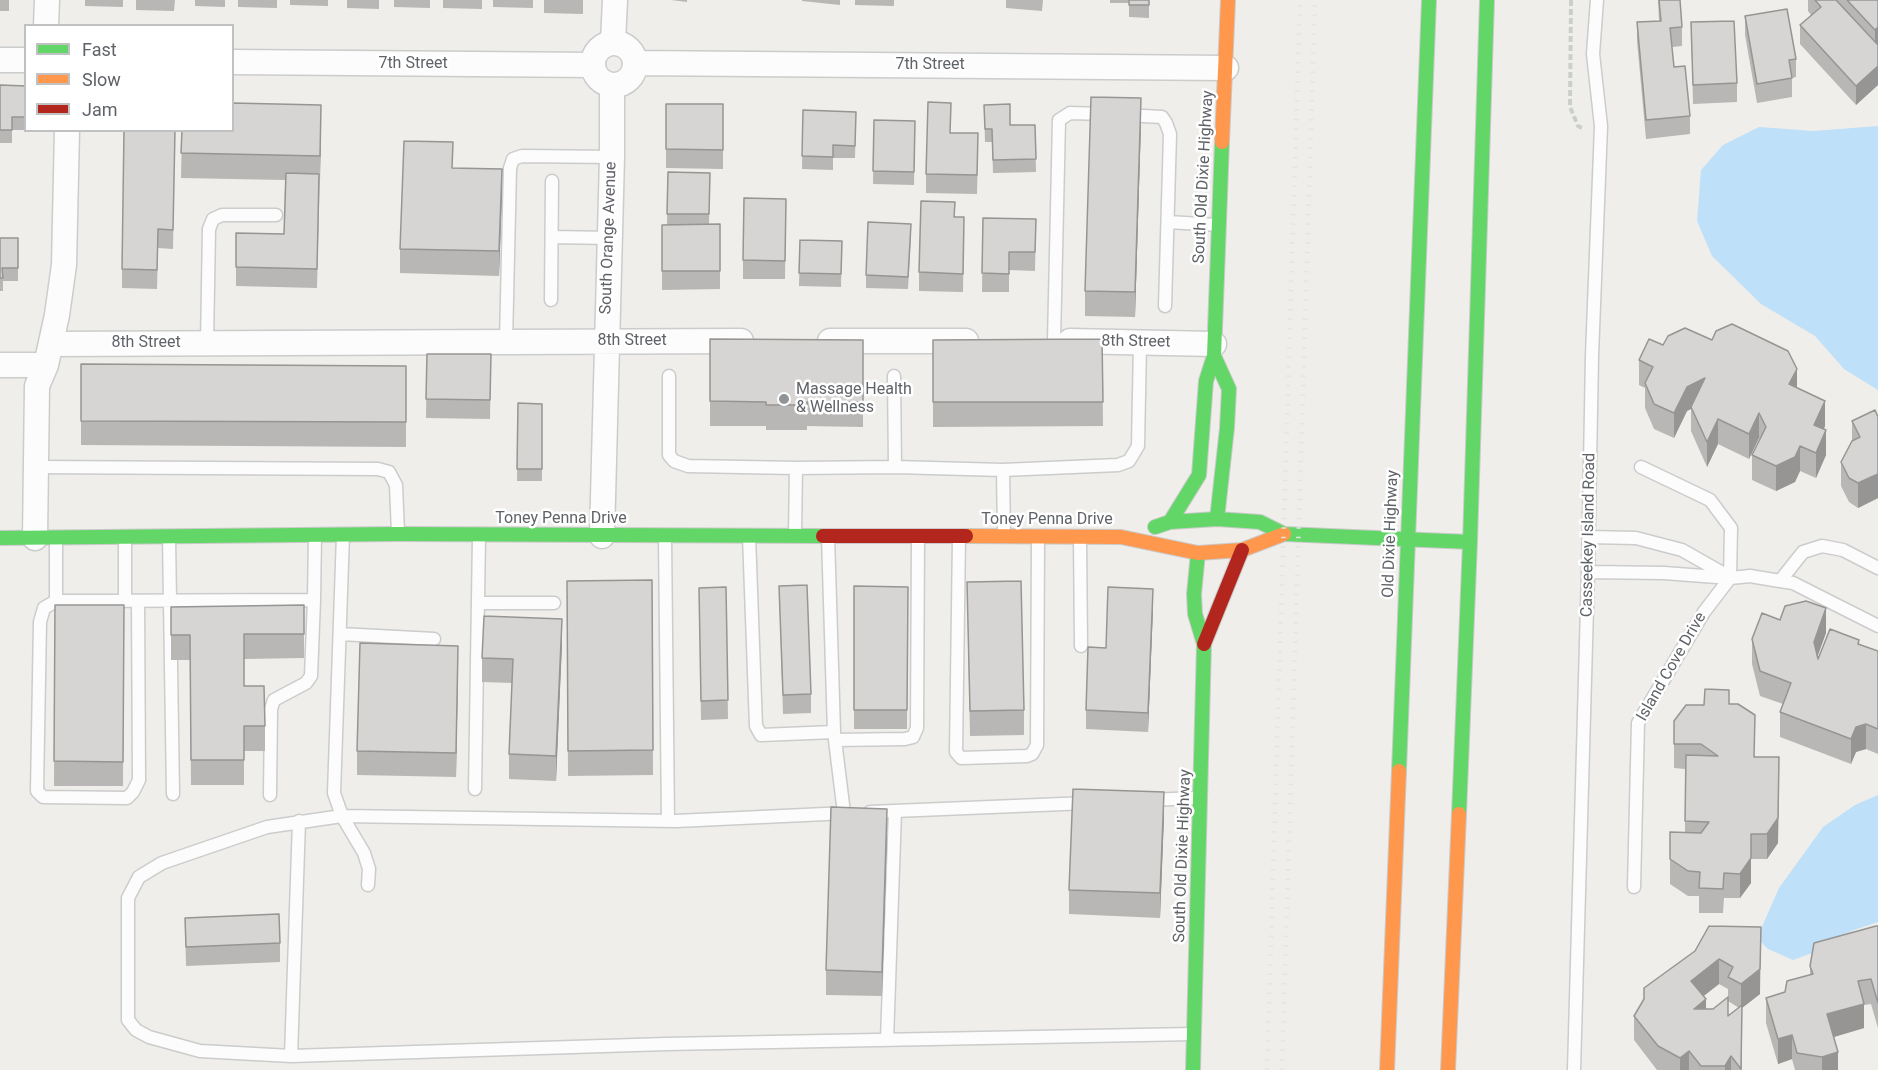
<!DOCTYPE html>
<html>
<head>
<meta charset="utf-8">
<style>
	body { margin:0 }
	#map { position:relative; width:1878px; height:1070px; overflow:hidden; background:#efeeea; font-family:Roboto,sans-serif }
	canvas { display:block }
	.legend { position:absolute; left:24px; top:24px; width:210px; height:108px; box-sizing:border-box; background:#fff; border:2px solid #bfc1c3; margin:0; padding:8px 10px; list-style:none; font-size:18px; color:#5f6368 }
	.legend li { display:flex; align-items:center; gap:12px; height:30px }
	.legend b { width:30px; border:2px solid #bfc1c3 }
</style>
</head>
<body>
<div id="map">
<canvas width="1878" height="1070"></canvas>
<ul class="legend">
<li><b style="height:8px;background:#63d668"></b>Fast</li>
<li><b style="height:8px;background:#ff974d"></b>Slow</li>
<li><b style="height:8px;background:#b3261e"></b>Jam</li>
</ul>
</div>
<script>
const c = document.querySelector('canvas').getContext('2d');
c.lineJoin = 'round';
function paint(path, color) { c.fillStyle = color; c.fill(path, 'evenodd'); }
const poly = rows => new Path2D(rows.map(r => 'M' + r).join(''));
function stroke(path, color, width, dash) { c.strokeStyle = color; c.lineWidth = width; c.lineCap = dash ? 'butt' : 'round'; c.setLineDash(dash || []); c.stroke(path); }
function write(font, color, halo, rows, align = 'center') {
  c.font = font + ' Roboto,sans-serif'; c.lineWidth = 5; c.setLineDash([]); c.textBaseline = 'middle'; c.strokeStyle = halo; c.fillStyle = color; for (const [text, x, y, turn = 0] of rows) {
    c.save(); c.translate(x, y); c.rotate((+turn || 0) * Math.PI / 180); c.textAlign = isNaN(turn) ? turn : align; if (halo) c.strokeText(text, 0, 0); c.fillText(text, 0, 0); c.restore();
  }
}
paint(poly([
	[1878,126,1878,390,1844,369,1815,336,1761,304,1712,256,1697,221,1701,170,1723,145,1759,127,1813,131],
	[1878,795,1878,922,1851,931,1815,952,1793,960,1768,949,1757,938,1779,888,1823,827,1855,805]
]), '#bfe0f9');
const lane = poly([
	[1125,115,1162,117,1166,123,1170,134,1165,306],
	[1168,222,1218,225],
	[552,237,609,238],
	[551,300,552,181],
	[1054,341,1059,120,1070,113,1105,114],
	[506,342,510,168,513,159,522,156,612,157],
	[207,343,209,229,213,219,222,215,276,215],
	[669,376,669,455,674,461,688,466,796,468,895,467,1003,470,1118,465,1129,461,1138,446,1140,343],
	[894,376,895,467],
	[36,467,378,469,389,472,396,485,398,533],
	[1003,470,1004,535],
	[795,534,796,468],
	[343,535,334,793,342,816,364,853,369,869,368,885],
	[749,536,756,726,761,735,834,732],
	[828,536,834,732,844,813],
	[169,537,173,794],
	[665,537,668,821],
	[959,537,956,752,961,758,1027,756,1032,754,1037,745,1038,538],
	[1589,537,1636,538,1682,550,1726,575],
	[1080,538,1081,646],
	[56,539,56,601,314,600,315,536],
	[1878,568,1843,550,1822,546,1803,552,1780,581,1793,583,1878,626],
	[1588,572,1664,573,1730,578,1750,576,1780,581],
	[56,601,44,608,40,622,37,791,43,797,127,798,133,792,139,780,138,601],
	[125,601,125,538],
	[478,603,554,603],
	[340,634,434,639],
	[835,740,905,739,913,737,917,728,918,537],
	[475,789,479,536],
	[270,795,271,709,274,700,306,683,311,676,314,600],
	[1149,800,1197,798],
	[870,812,1087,803],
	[847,813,676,821,342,816,267,827,162,863,139,877,128,898,128,1020,136,1030,149,1037,200,1051,291,1056,666,1044,1193,1034],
	[1634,887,1638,723,1704,612,1730,578,1731,528,1710,500,1641,467],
	[887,1040,895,811],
	[291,1056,299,821],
	[1574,1070,1588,572,1592,356,1601,126,1593,54,1597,0]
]);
const street = poly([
	[46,26,47,0],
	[613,42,615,0],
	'593 64a21 21 0 1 1 42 0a21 21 0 1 1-42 0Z',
	[0,60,26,60],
	[232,62,593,65],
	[635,63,1226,68],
	[830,341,966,341],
	[1070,341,1214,344],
	[51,344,741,341],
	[0,365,46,365],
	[602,536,612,157,612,85],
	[35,538,37,386,46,365,57,315,64,265,67,130]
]);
const fast = poly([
	[1214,356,1229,389,1227,428,1217,519],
	[1170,522,1199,475,1206,381,1214,356,1222,142],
	[1155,527,1170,522,1217,519,1260,522,1284,534,1470,542],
	[0,538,398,534,823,536],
	[1399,771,1429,0],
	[1459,814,1470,542,1487,0],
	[1193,1070,1204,644,1195,614,1194,594,1198,553]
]);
const slow = poly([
	[1222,142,1228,0],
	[966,536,1121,537,1198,553,1242,550,1284,534],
	[1387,1070,1399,771],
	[1448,1070,1459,814]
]);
const jam = poly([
	[823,536,966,536],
	[1204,644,1242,550]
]);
stroke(lane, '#cbcccc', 15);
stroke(street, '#cbcccc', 27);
stroke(fast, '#cacacb', 16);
stroke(slow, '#cacacb', 16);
stroke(jam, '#cacacb', 16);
stroke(poly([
	[1571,0,1570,107,1578,126,1584,129]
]), '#cacfcc', 4, [6, 3]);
stroke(lane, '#fdfcfc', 12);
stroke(street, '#fdfcfc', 24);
stroke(fast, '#63d668', 14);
stroke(slow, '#ff974d', 14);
stroke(jam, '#b3261e', 14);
stroke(poly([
	[1267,1070,1300,0],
	[1282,1070,1315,0]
]), '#e4e4e4', 4.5, [1.5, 8]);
paint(poly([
	[0,0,9,0,9,11,0,11],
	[85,0,123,0,123,7,85,6],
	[136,0,175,0,174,11,136,10],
	[195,0,225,0,225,7,195,6],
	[238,0,277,0,277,8,238,7],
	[290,0,328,0,328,6,290,5],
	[347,0,379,0,379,9,347,8],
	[394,0,430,0,430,8,394,7],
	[443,0,482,0,482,9,443,8],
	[493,0,533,0,533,8,493,7],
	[544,0,583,0,583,14,544,13],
	[671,0,687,0,687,2],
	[802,0,840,0,840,5,802,1],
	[855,0,894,0,894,6,855,5],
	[1006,0,1043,0,1042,11,1006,8],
	[1110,0,1149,0,1149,18,1129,17,1129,3,1110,3],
	[1658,0,1680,0,1682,27,1682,46,1672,47,1674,67,1690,116,1690,134,1646,139,1637,41,1637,22,1659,21],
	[1808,0,1878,0,1878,85,1856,105,1800,44,1800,25,1811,15,1808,11],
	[1745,16,1796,59,1796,77,1792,78,1792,97,1757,103,1745,35],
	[1691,22,1737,83,1737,102,1693,104],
	[0,85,26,86,26,130,12,130,12,143,0,143],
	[666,104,723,104,723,169,666,168],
	[984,105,1010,125,1035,125,1036,172,993,173,992,142,985,142],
	[803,110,856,112,855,158,833,158,833,170,802,169],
	[874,120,915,121,914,185,873,184],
	[1141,123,1135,317,1085,316,1085,291],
	[175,130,173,249,158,248,157,289,122,288,122,269],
	[182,130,321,130,317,288,236,286,236,233,284,234,285,180,181,178],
	[951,133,978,152,977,194,926,193,926,174],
	[453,168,502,194,499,276,400,273,400,249],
	[668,172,710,173,709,224,720,224,720,289,662,290,662,225,667,225],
	[786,199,785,279,743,279,743,260],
	[955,217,964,217,963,292,919,291,919,272],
	[983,218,1036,219,1035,271,1009,270,1009,292,982,292],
	[911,237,908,289,866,288,866,275],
	[0,238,18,238,18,281,3,281,3,291,0,291],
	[800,240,842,241,841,287,799,286],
	[710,339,863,340,863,427,807,426,807,430,766,430,766,426,710,426],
	[1102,339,1103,426,933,427,933,340],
	[1663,345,1797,388,1825,426,1824,429,1826,455,1816,478,1800,471,1795,482,1776,491,1752,480,1752,455,1760,439,1759,438,1749,459,1718,444,1707,467,1691,431,1691,409,1687,411,1674,438,1654,429,1645,408,1645,388,1639,385,1639,360],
	[427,354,491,354,490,419,426,418],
	[81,364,406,366,406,447,81,445],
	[518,403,542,404,542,481,517,481],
	[1878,417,1878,498,1858,508,1849,502,1841,486,1841,462,1852,441,1852,421],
	[652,580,653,775,568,776,567,581],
	[967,582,1024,710,1024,735,970,736],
	[779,586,811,694,811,713,783,714],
	[854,586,908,587,907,729,854,729],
	[726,587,728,719,701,720,699,588],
	[55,605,124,605,123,786,54,786],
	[304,605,304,658,244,659,244,686,265,726,265,751,244,751,244,785,191,785,190,660,171,660,171,607],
	[1153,608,1148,732,1086,729,1086,710,1106,648],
	[1780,620,1826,633,1817,657,1818,659,1859,644,1878,651,1878,754,1866,749,1856,752,1851,764,1780,737,1780,712,1783,704,1760,696,1752,664,1752,639],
	[562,644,556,781,509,779,509,754,512,683,482,682,482,658],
	[458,670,456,777,357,775,357,751],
	[1729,704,1755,757,1779,782,1778,843,1767,859,1751,859,1751,883,1740,898,1724,898,1723,913,1699,913,1699,896,1688,896,1670,884,1670,859,1685,832,1685,769,1674,768,1674,721,1704,705],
	[1164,817,1160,918,1069,914,1069,890],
	[887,834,882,996,826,995,826,970],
	[185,918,280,943,280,962,186,966],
	[1709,926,1760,994,1742,1008,1742,1070,1657,1070,1634,1040,1634,1016,1695,951],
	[1719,984,1728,989,1728,997,1713,1009,1706,1009,1703,996],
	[1728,1001,1739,1008,1728,1016],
	[1878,926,1878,1028,1871,1004,1864,1005,1864,1028,1834,1037,1838,1070,1795,1070,1792,1059,1778,1064,1766,1023,1766,998,1785,992,1810,975,1810,966]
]), '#b8b7b5');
paint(poly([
	[1878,27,1878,46,1875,49,1875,30],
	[1878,66,1878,85,1856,105,1856,86],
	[1141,98,1141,123,1135,317,1135,292],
	[321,105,321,130,320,181,320,156],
	[502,169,502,194,499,276,499,251],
	[1797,369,1797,393,1789,384],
	[1705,378,1691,407,1691,409,1687,411,1674,438,1674,413,1687,387],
	[1825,401,1825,426,1814,449,1814,425],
	[1759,413,1759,438,1749,459,1749,434],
	[1718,419,1718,444,1707,467,1707,442],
	[1826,430,1826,455,1816,478,1816,453],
	[1800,446,1800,471,1795,482,1776,491,1776,466],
	[1878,474,1878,498,1858,508,1858,483],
	[1153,589,1153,608,1148,732,1148,713],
	[1826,608,1826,633,1814,666,1814,642],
	[562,619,562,644,556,781,556,756],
	[458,646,458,670,456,777,456,753],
	[1866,724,1866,749,1856,752,1851,764,1851,739,1856,727],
	[1779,757,1778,843,1767,859,1767,834],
	[1164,792,1164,817,1160,918,1160,893],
	[887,809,887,834,882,996,882,972],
	[1751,834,1751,883,1740,898,1740,874],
	[1761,927,1760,994,1742,1008,1741,1070,1742,1008,1741,1009,1741,984],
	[1719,959,1719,984,1691,1006,1691,981],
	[1706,999,1706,1024,1694,1009],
	[1864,1004,1864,1028,1827,1039,1827,1014],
	[1792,1035,1792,1059,1778,1064,1778,1039],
	[1689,1051,1689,1070,1680,1070,1680,1058],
	[1838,1052,1838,1070,1822,1070,1822,1057],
	[1731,1056,1731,1070,1725,1070,1725,1066]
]), '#969594');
const building = poly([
	[1129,0,1149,0,1149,5,1129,5,1129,0],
	[1659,0,1680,0,1682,27,1670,28,1674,67,1685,66,1690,116,1646,120,1637,22,1661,21,1659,0],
	[1815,0,1836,0,1878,45,1878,66,1856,86,1800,25,1821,7,1815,0],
	[1847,0,1878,0,1878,27,1875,30,1847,0],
	[1787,9,1796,59,1789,60,1792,78,1757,84,1745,16,1787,9],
	[1734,21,1737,83,1693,85,1691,22,1734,21],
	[0,85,26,86,26,117,12,117,12,130,0,130,0,85],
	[1091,97,1141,98,1135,292,1085,291,1091,97],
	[928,102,951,103,950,133,978,133,977,175,926,174,928,102],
	[232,103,321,105,320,156,181,153,182,130,232,130,232,103],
	[666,104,723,104,723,150,666,149,666,104],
	[1010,104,1010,125,1035,125,1036,159,993,160,992,129,985,129,984,105,1010,104],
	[803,110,856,112,855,146,833,145,833,157,802,156,803,110],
	[874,120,915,121,914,172,873,171,874,120],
	[124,130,175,130,173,230,158,229,157,270,122,269,124,130],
	[404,141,453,142,452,168,502,169,499,251,400,249,404,141],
	[668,172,710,173,709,214,667,214,668,172],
	[286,173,319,174,317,269,236,267,236,233,284,234,286,173],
	[744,198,786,199,785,261,743,260,744,198],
	[921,201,955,202,954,217,964,217,963,274,919,272,921,201],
	[983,218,1036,219,1035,252,1009,252,1009,274,982,273,983,218],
	[868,222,911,224,908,277,866,275,868,222],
	[720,224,720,271,662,271,662,225,720,224],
	[0,238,18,238,18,268,2,268,3,278,0,278,0,238],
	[800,240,842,241,841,274,799,273,800,240],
	[1732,324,1788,351,1797,369,1789,384,1825,401,1814,425,1826,430,1816,453,1800,446,1795,457,1776,466,1752,455,1766,427,1759,413,1749,434,1718,419,1707,442,1691,407,1705,378,1687,387,1674,413,1654,404,1645,383,1653,367,1639,360,1649,339,1663,345,1668,336,1685,328,1712,340,1716,331,1732,324],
	[710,339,863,340,863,402,807,402,807,405,766,405,766,402,710,401,710,339],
	[1102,339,1103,402,933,402,933,340,1102,339],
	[427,354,491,354,490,400,426,399,427,354],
	[81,364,406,366,406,422,81,421,81,364],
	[518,403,542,404,542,469,517,469,518,403],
	[1875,410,1878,417,1878,474,1858,483,1849,478,1841,462,1852,441,1860,437,1852,421,1875,410],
	[652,580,653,750,568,751,567,581,652,580],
	[1021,581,1024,710,970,711,967,582,1021,581],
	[807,585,811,694,783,695,779,586,807,585],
	[854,586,908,587,907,710,854,710,854,586],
	[726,587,728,700,701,701,699,588,726,587],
	[1108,587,1153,589,1148,713,1086,710,1088,647,1106,648,1108,587],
	[1806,601,1826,608,1814,642,1818,659,1830,629,1859,640,1858,644,1878,651,1878,729,1866,724,1856,727,1851,739,1780,712,1791,683,1760,671,1752,639,1762,613,1780,620,1785,606,1806,601],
	[55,605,124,605,123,762,54,761,55,605],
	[304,605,304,634,244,634,244,686,264,686,265,726,244,726,244,760,191,760,190,635,171,635,171,607,304,605],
	[484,616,562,619,556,756,509,754,513,659,482,658,484,616],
	[360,643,458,646,456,753,357,751,360,643],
	[1705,689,1729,690,1729,704,1738,704,1755,715,1754,757,1779,757,1778,818,1767,834,1751,834,1751,858,1740,874,1724,873,1723,889,1699,888,1700,872,1688,871,1670,859,1670,832,1701,833,1709,822,1685,821,1686,755,1718,756,1701,744,1674,744,1674,721,1686,705,1704,705,1705,689],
	[1073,789,1164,792,1160,893,1069,890,1073,789],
	[831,807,887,809,882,972,826,970,831,807],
	[279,914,280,943,186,947,185,918,279,914],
	[1709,926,1761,927,1760,969,1741,984,1728,977,1733,967,1719,959,1691,981,1706,999,1694,1009,1713,1009,1728,997,1728,1016,1742,1005,1741,1069,1731,1056,1725,1066,1701,1066,1689,1051,1680,1058,1658,1046,1634,1016,1644,999,1644,988,1695,951,1709,926],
	[1876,926,1878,926,1878,1003,1871,979,1858,981,1864,1004,1827,1014,1838,1052,1822,1057,1797,1053,1792,1035,1778,1039,1766,998,1785,992,1787,981,1813,974,1810,966,1814,943,1876,926]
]);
paint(building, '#d6d5d3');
stroke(building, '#969594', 1.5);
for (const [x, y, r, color] of [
	[784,399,6,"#919496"]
]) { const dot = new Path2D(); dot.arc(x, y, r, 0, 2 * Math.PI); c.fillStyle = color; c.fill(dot); stroke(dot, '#fff', 2); }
write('16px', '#5f6368', '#fff', [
	["7th Street",413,64],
	["7th Street",930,65],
	["South Old Dixie Highway",1204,177,-87],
	["South Orange Avenue",609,238,-88],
	["8th Street",632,341],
	["8th Street",1136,342,1],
	["8th Street",146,343],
	["Toney Penna Drive",561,519],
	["Toney Penna Drive",1047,520],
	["Old Dixie Highway",1391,534,-88],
	["Casseekey Island Road",1589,535,-89],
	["Island Cove Drive",1672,667,-60],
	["South Old Dixie Highway",1183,856,-88]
]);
write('16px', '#5f6368', '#fff', [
	["Massage Health",796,390],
	["& Wellness",796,408]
], 'left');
</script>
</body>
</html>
